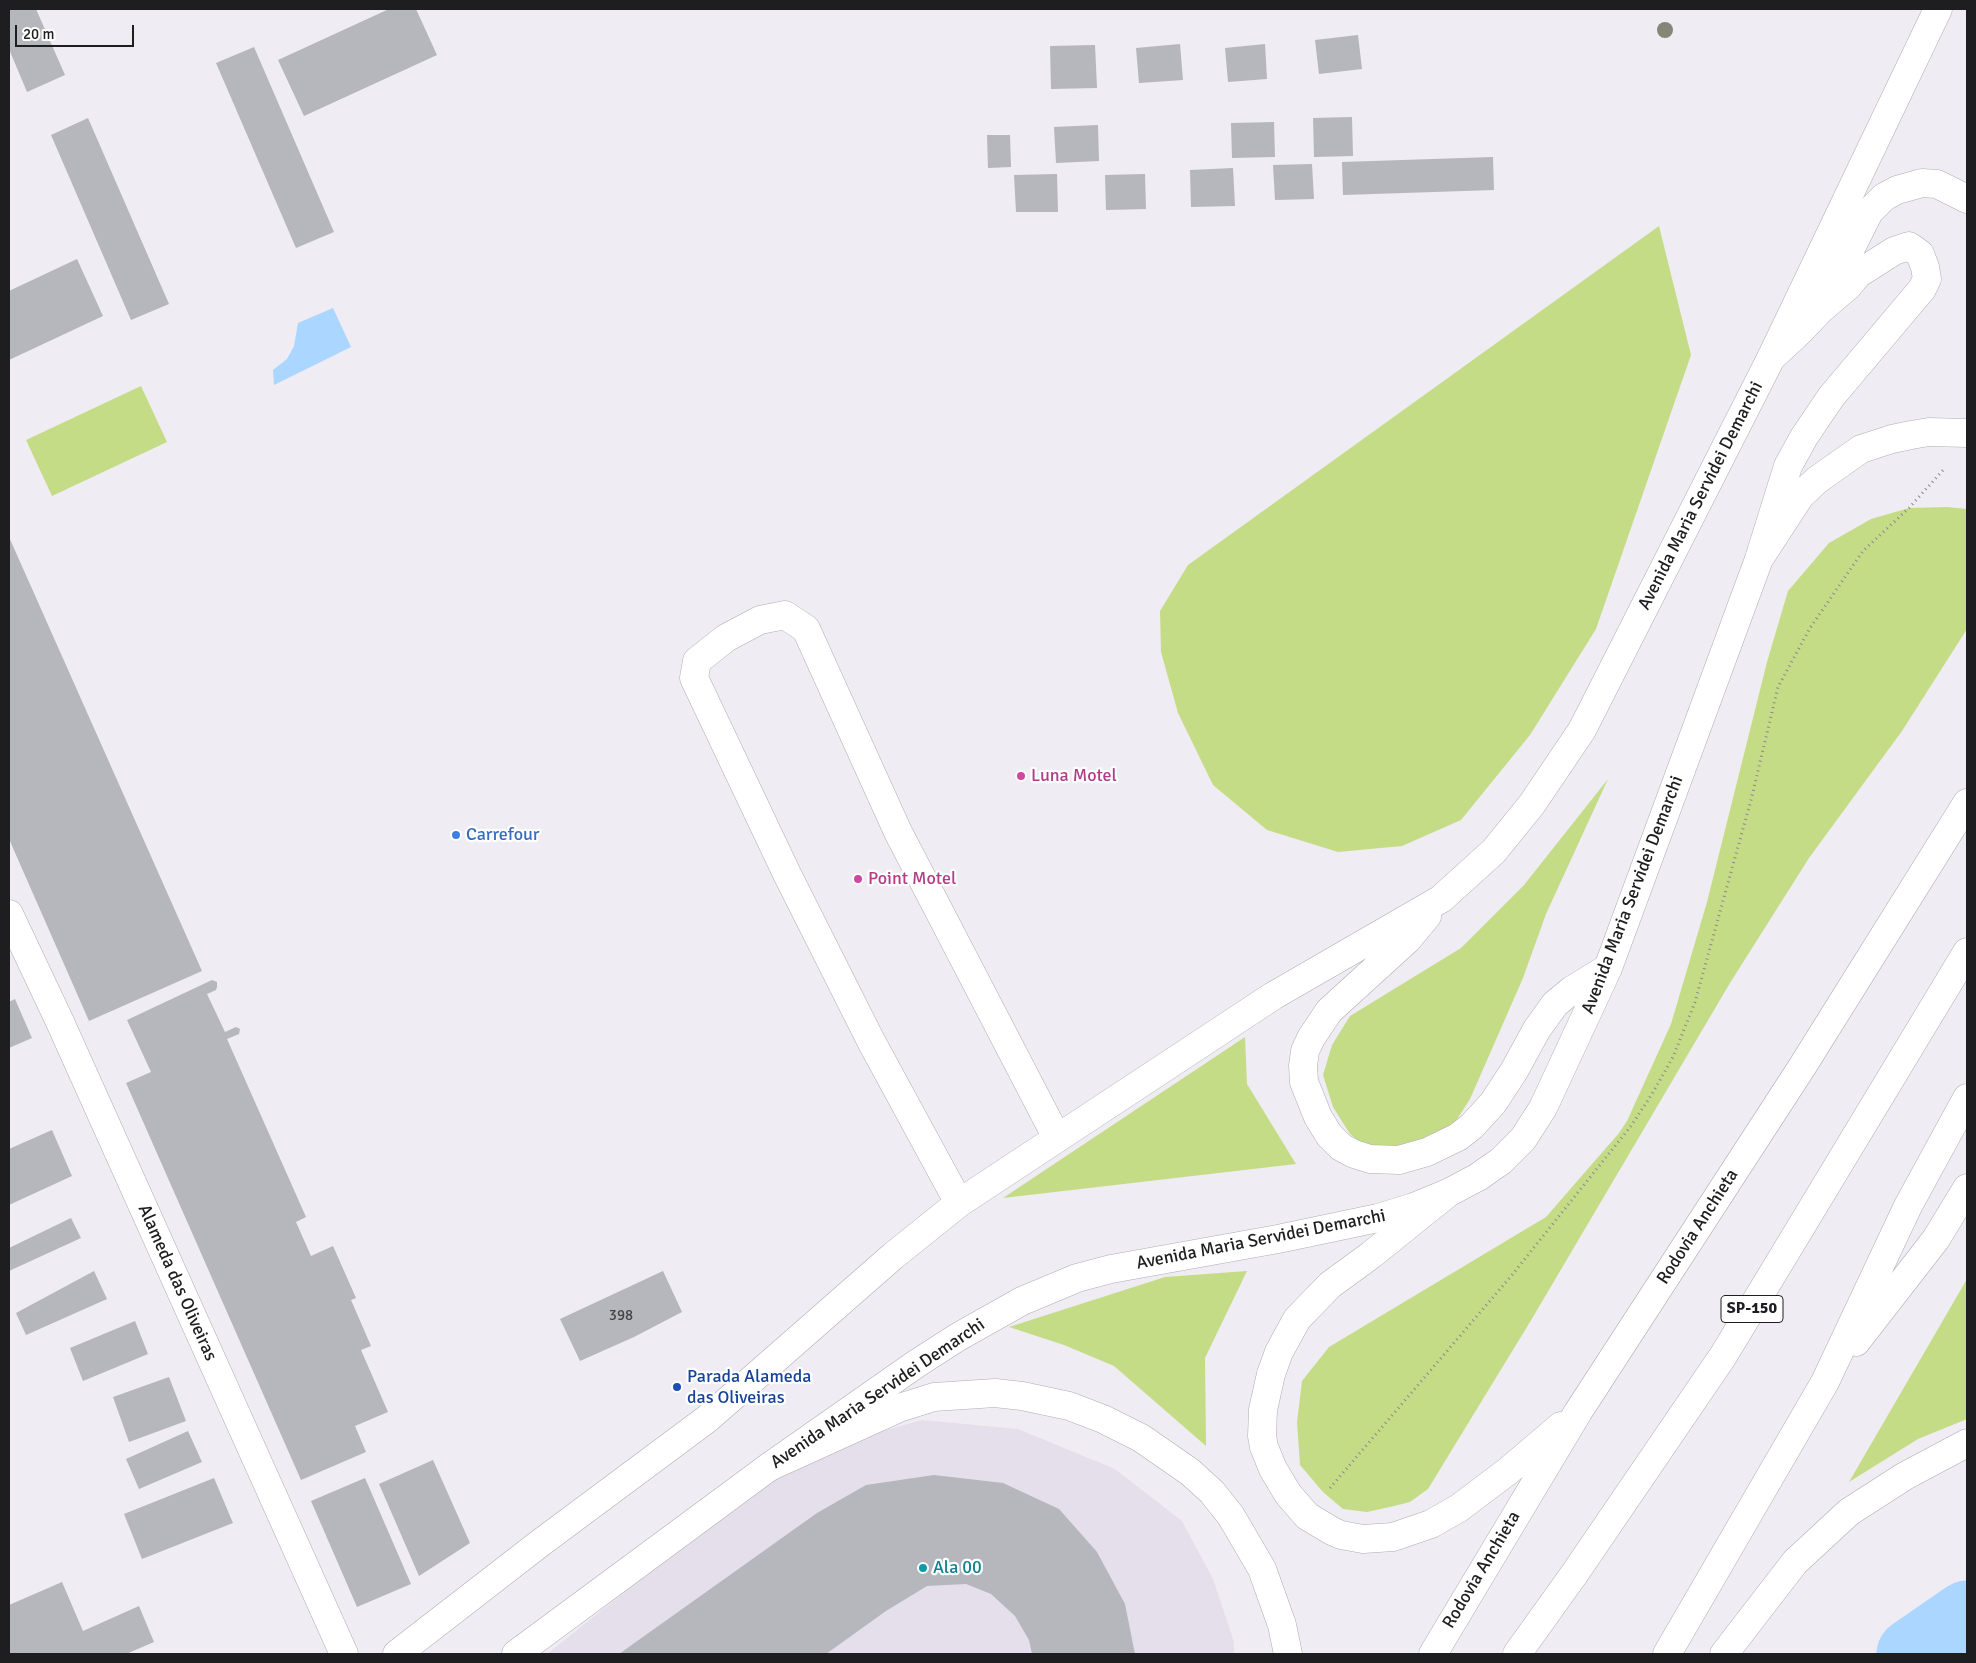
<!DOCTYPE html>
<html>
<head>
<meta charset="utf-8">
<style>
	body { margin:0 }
	#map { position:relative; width:1976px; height:1663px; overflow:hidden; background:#efecf3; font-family:Signika,sans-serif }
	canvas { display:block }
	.frame { position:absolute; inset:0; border:10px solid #1e1d1f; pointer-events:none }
	.scale { position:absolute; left:15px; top:25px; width:119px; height:22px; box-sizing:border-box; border:2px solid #1e1d1f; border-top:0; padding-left:6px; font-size:15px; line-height:18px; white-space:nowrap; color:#1e1d1f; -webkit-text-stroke:4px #fff; paint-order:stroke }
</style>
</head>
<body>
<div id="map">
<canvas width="1976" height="1663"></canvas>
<div class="frame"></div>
<div class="scale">20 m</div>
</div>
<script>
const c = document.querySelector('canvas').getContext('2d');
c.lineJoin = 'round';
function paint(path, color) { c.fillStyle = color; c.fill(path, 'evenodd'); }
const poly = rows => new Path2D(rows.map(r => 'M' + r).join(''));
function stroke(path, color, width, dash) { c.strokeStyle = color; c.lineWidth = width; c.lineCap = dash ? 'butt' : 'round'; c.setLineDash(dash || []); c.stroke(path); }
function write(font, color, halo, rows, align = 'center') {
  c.font = font + ' Signika,sans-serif'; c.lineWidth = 4.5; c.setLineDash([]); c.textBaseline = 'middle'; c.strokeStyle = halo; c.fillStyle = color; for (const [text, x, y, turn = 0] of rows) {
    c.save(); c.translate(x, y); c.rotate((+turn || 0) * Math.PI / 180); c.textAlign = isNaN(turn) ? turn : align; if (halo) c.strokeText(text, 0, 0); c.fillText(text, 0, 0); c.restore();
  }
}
paint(poly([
	[922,1420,1018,1429,1115,1469,1182,1521,1213,1579,1234,1642,1234,1654,547,1654,732,1506,819,1449]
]), '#e5dfec');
paint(poly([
	[1659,226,1691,355,1596,629,1530,735,1461,820,1402,846,1338,852,1267,830,1213,785,1178,713,1161,652,1160,611,1188,565],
	[141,386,167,442,52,496,26,440],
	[1947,507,1967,509,1967,629,1902,731,1809,858,1730,983,1530,1322,1428,1489,1410,1502,1394,1506,1367,1512,1343,1509,1323,1492,1300,1465,1297,1422,1302,1381,1329,1347,1546,1217,1619,1133,1627,1121,1671,1024,1707,902,1767,662,1788,591,1829,543,1871,519,1909,508],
	[1608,779,1546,914,1523,978,1470,1099,1452,1127,1429,1145,1370,1150,1350,1134,1333,1107,1323,1075,1332,1045,1350,1016,1461,948,1524,885],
	[1245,1037,1247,1084,1296,1164,1003,1198],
	[1247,1271,1205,1358,1206,1446,1114,1366,1064,1345,1009,1327,1165,1277],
	[1967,1279,1967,1419,1918,1439,1849,1482]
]), '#c5dc87');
paint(poly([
	[333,308,351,347,274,385,273,370,287,359,294,346,298,323]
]), '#aad6ff');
stroke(poly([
	[1912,1654,1967,1616]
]), '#aad6ff', 71);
paint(poly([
	[9,9,36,9,65,75,27,92,9,49],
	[389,9,416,9,437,55,304,116,278,60],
	[1358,35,1362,69,1319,74,1315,40],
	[1180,44,1183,80,1139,83,1136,48],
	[1265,44,1267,79,1228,82,1225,48],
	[1095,45,1097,88,1051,89,1050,46],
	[254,47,334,232,296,248,216,63],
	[1352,117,1353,156,1314,157,1313,118],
	[88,118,169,304,131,320,51,135],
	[1274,122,1275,157,1232,158,1231,123],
	[1098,125,1099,161,1056,163,1054,127],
	[987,135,1010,135,1011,167,988,168],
	[1493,157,1494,190,1343,195,1342,162],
	[1312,164,1314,199,1275,200,1273,165],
	[1233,168,1235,206,1191,207,1190,170],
	[1057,174,1058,212,1016,212,1014,175],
	[1145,174,1146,209,1106,210,1105,175],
	[77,259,103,316,9,360,9,291],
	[9,537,202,971,89,1021,9,839],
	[212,980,217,982,217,987,216,990,207,994,225,1032,236,1027,240,1029,239,1034,227,1039,306,1217,296,1222,311,1256,333,1246,356,1298,351,1300,371,1346,361,1350,388,1412,355,1426,366,1452,301,1480,126,1083,151,1072,127,1020],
	[15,999,32,1038,9,1048,9,1002],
	[52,1130,72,1176,9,1205,9,1149],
	[71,1218,81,1238,9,1271,9,1248],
	[94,1271,107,1299,26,1335,16,1313],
	[663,1271,682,1312,634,1337,580,1361,560,1319],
	[135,1321,148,1354,83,1381,70,1348],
	[169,1377,186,1421,129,1442,113,1397],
	[188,1431,202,1462,139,1489,126,1459],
	[433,1460,470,1543,419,1576,379,1484],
	[934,1475,1003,1483,1059,1509,1097,1552,1125,1604,1135,1654,1032,1654,1029,1640,1015,1616,991,1594,966,1584,927,1586,886,1611,826,1654,619,1654,817,1513,866,1485],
	[214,1478,233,1523,142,1559,124,1514],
	[365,1478,411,1584,357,1607,311,1501],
	[62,1582,83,1631,139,1606,154,1642,126,1654,9,1654,9,1605]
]), '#b6b6bd');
const minor = poly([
	[9,914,60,1022,344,1654],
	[959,1203,871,1041,787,874,694,678,697,661,726,638,760,620,785,615,806,629,898,832,1057,1138]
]);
const major = poly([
	[1829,292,1869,212,1884,197,1897,190,1922,183,1937,184,1967,199],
	[1427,916,1407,940,1329,1011,1311,1038,1305,1051,1303,1066,1304,1082,1318,1117,1329,1135,1341,1147,1354,1154,1370,1159,1399,1160,1427,1152,1458,1137,1472,1126,1493,1103,1514,1071,1537,1029,1555,1004,1572,990,1608,968],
	[397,1654,539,1544,707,1419,893,1256,959,1203,1273,996,1441,899,1494,851,1532,804,1582,730,1771,358,1800,331,1821,309,1848,286,1858,274,1894,251,1909,246,1920,254,1925,267,1927,279,1922,289,1831,397,1804,437,1788,466,1759,559],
	[516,1654,769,1467,916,1364,958,1337,1022,1301,1077,1278,1111,1269,1278,1239,1378,1218,1414,1207,1448,1193,1478,1177,1501,1161,1523,1139,1543,1108,1608,968,1759,559,1800,496,1817,480,1861,449,1892,439,1911,435,1929,432,1967,433]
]);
const highway = poly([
	[1771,358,1938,9],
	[1448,1193,1371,1255,1330,1285,1297,1319,1279,1352,1271,1374,1263,1410,1262,1436,1264,1447,1273,1469,1288,1494,1307,1516,1332,1531,1341,1535,1363,1539,1393,1537,1431,1524,1459,1508,1508,1471,1561,1426],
	[1856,1342,1936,1239,1967,1188],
	[769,1467,899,1408,934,1397,995,1393,1022,1396,1069,1406,1103,1419,1141,1438,1190,1472,1212,1492,1231,1516,1262,1569,1282,1625,1288,1654],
	[1433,1654,1578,1412,1802,1067,1967,803],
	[1517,1654,1575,1573,1723,1356,1967,952],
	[1667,1654,1825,1382,1908,1206,1967,1098],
	[1724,1654,1795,1562,1849,1512,1905,1476,1967,1443]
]);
stroke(minor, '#afacb2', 29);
stroke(major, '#afacb2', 29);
stroke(highway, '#afacb2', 29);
stroke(poly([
	[1330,1488,1512,1275,1631,1126,1652,1094,1673,1057,1695,1002,1751,800,1778,687,1810,628,1863,551,1909,508,1944,469]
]), '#8a888d', 3, [1, 4]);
stroke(minor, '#fff', 28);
stroke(major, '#fff', 28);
stroke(highway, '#fff', 28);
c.fillStyle = '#848775';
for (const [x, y] of [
	[1665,30]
]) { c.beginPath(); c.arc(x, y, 8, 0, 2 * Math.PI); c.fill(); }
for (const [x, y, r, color] of [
	[1021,776,5,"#d1479c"],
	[456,835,5,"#3f7fe0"],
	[858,879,5,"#d1479c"],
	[677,1387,5,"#1a4fb4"],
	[923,1568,5,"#0f9aa8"]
]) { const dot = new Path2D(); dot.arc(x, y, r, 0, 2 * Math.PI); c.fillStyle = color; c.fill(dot); stroke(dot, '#fff', 2); }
write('15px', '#444346', null, [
	["398",621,1316]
]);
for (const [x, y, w] of [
	[1752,1309,62]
]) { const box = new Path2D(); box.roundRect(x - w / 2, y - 13.5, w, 27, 4); c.fillStyle = '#fff'; c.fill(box); stroke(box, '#1e1d1f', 1); }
write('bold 16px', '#1e1d1f', null, [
	["SP-150",1752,1309]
]);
write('18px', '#1e1d1f', '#fff', [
	["Avenida Maria Servidei Demarchi",1701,496,-63],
	["Avenida Maria Servidei Demarchi",1633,895,-69],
	["Rodovia Anchieta",1698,1227,-57],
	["Avenida Maria Servidei Demarchi",1261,1240,-11],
	["Alameda das Oliveiras",177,1283,66],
	["Avenida Maria Servidei Demarchi",878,1394,-34],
	["Rodovia Anchieta",1482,1570,-59]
]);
write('18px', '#b23c85', '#fff', [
	["Luna Motel",1031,776],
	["Point Motel",868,879]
], 'left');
write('18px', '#366cbe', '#fff', [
	["Carrefour",466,835]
], 'left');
write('18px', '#164399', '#fff', [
	["Parada Alameda",687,1377],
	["das Oliveiras",687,1398]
], 'left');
write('18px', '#0d838f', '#fff', [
	["Ala 00",933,1568]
], 'left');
</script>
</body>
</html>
